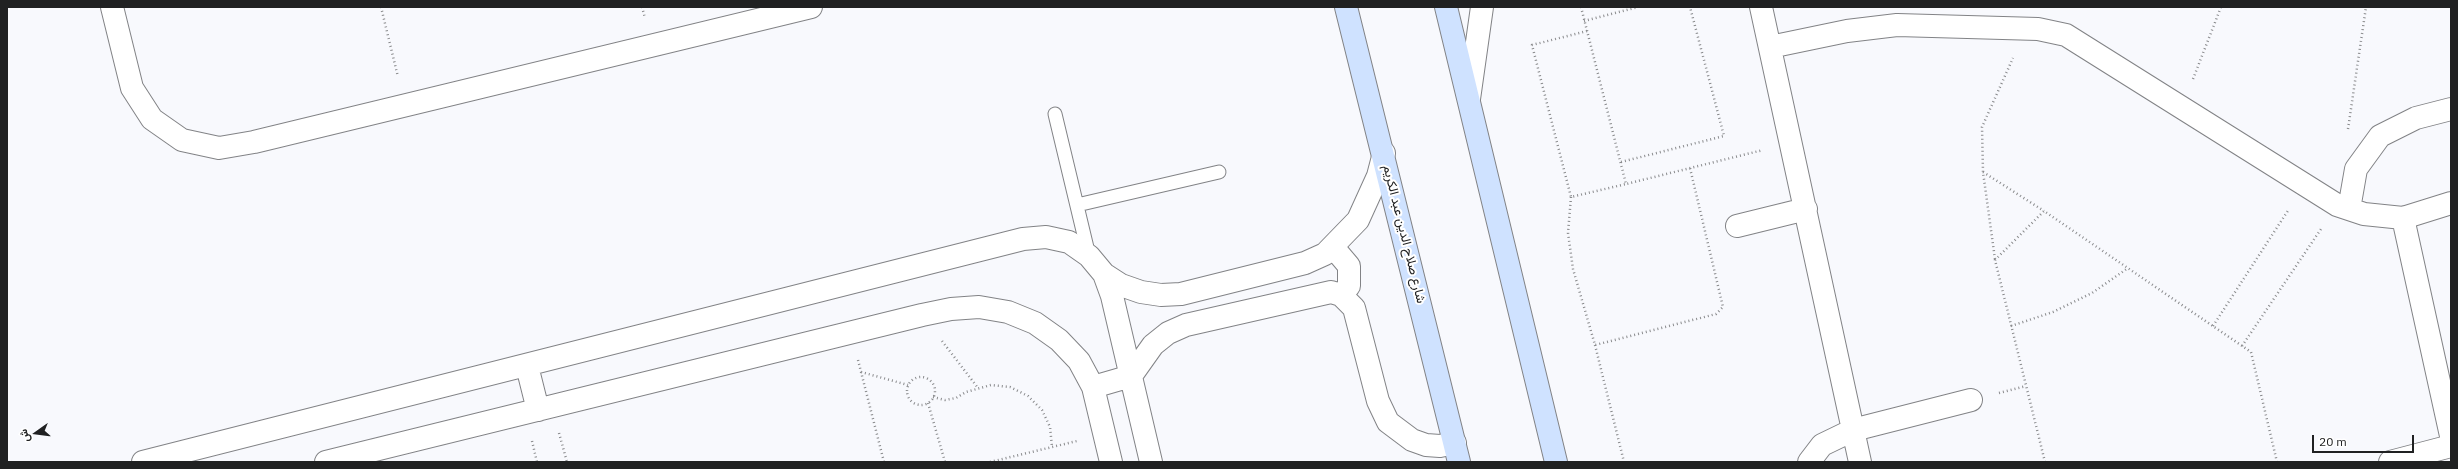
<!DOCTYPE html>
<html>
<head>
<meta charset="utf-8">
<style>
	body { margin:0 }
	#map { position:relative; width:2458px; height:469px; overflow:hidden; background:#f8f9fd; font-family:"IBM Plex Sans",Vazirmatn,sans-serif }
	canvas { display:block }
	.frame { position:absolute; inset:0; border:8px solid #202122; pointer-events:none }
	.north { position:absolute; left:16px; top:413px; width:40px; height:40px; -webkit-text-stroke:3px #fff; paint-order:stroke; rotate:256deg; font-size:11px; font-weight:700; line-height:16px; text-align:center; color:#202122 }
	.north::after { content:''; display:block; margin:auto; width:14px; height:18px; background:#202122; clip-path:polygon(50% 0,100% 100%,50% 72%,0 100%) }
	.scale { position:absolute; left:2312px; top:435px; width:102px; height:18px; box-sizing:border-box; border:2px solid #202122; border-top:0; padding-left:5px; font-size:12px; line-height:14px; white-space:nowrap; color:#202122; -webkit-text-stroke:3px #fff; paint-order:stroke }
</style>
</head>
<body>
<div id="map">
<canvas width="2458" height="469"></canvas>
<div class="frame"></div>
<div class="north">ش</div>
<div class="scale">20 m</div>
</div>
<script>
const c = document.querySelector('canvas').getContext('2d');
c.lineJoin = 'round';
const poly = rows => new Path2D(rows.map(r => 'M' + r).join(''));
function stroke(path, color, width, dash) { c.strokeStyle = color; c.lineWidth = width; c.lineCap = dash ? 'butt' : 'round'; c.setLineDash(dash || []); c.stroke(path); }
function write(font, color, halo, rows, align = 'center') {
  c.font = font + ' "IBM Plex Sans",Vazirmatn,sans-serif'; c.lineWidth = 4; c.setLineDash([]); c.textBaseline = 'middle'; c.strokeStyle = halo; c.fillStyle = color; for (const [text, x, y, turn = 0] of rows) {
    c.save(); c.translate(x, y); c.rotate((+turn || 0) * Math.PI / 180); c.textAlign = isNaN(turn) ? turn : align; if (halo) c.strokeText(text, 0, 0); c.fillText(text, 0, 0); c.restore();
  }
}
const lane = poly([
	[1055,114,1089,256],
	[1077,205,1219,172]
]);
const street = poly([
	[112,7,132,88,152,119,182,140,219,148,254,142,811,7],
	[1761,7,1860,462],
	[1770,47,1847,31,1897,25,2038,29,2066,35,2337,205,2364,214,2403,218,2451,203],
	[1469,99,1482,7],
	[2349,209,2356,169,2380,136,2416,118,2451,109],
	[2403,218,2451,436],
	[1737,226,1806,209],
	[1330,250,1338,253,1349,266,1349,286,1341,295],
	[1104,274,1121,285,1141,292,1161,295,1181,294,1305,263,1325,254,1358,220,1378,176,1384,153],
	[527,366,538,410],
	[1093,387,1131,376,1153,345,1168,333,1186,325,1331,292,1341,295,1354,308,1378,401,1388,422,1412,440,1426,445,1440,446,1455,443],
	[143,462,1023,239,1046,237,1069,242,1089,256,1104,274,1112,296,1151,462],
	[326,462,922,315,951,309,979,307,1008,312,1035,323,1059,340,1079,361,1093,387,1111,462],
	[1809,462,1822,445,1853,430,1971,400],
	[2390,462,2451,446]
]);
const secondary = poly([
	[1346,7,1459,462],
	[1446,7,1556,462]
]);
stroke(lane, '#828386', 15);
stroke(street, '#828386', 24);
stroke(secondary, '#828386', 24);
stroke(poly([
	[381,7,398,77],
	[642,7,645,18],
	[1581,7,1626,184,1763,150],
	[1584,21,1638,7],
	[1587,31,1532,45,1571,197,1626,184],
	[2193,79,2221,7],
	[2348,129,2366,7],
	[1621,162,1724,136,1690,7],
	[1983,172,2044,211],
	[1571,197,1568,233,1573,269,1595,345,1716,314,1723,307,1690,168],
	[1995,259,1983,172,1982,127,2013,58],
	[2011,326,2053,312,2092,293,2128,268],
	[2213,326,2289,209],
	[942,341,978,388],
	[1595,345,1624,462],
	[2242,346,2321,229],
	[858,360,884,462],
	[861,372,908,385],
	'907 391a14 14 0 1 1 28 0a14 14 0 1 1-28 0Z',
	[1999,393,2026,386],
	[933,397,945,400,956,398,966,392,991,385,1010,387,1028,396,1042,410,1050,427,1052,447],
	[928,403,945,462],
	[559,433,567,462],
	[532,441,537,462],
	[990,462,1077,441],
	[2045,462,1995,260,2044,211,2251,352,2277,462]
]), '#8a8b8d', 2.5, [1, 3]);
stroke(lane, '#fff', 13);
stroke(street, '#fff', 22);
stroke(secondary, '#cfe2ff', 22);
write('13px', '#202122', '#fff', [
	["شارع صلاح الدين عبد الكريم",1404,234,76]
]);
</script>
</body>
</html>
